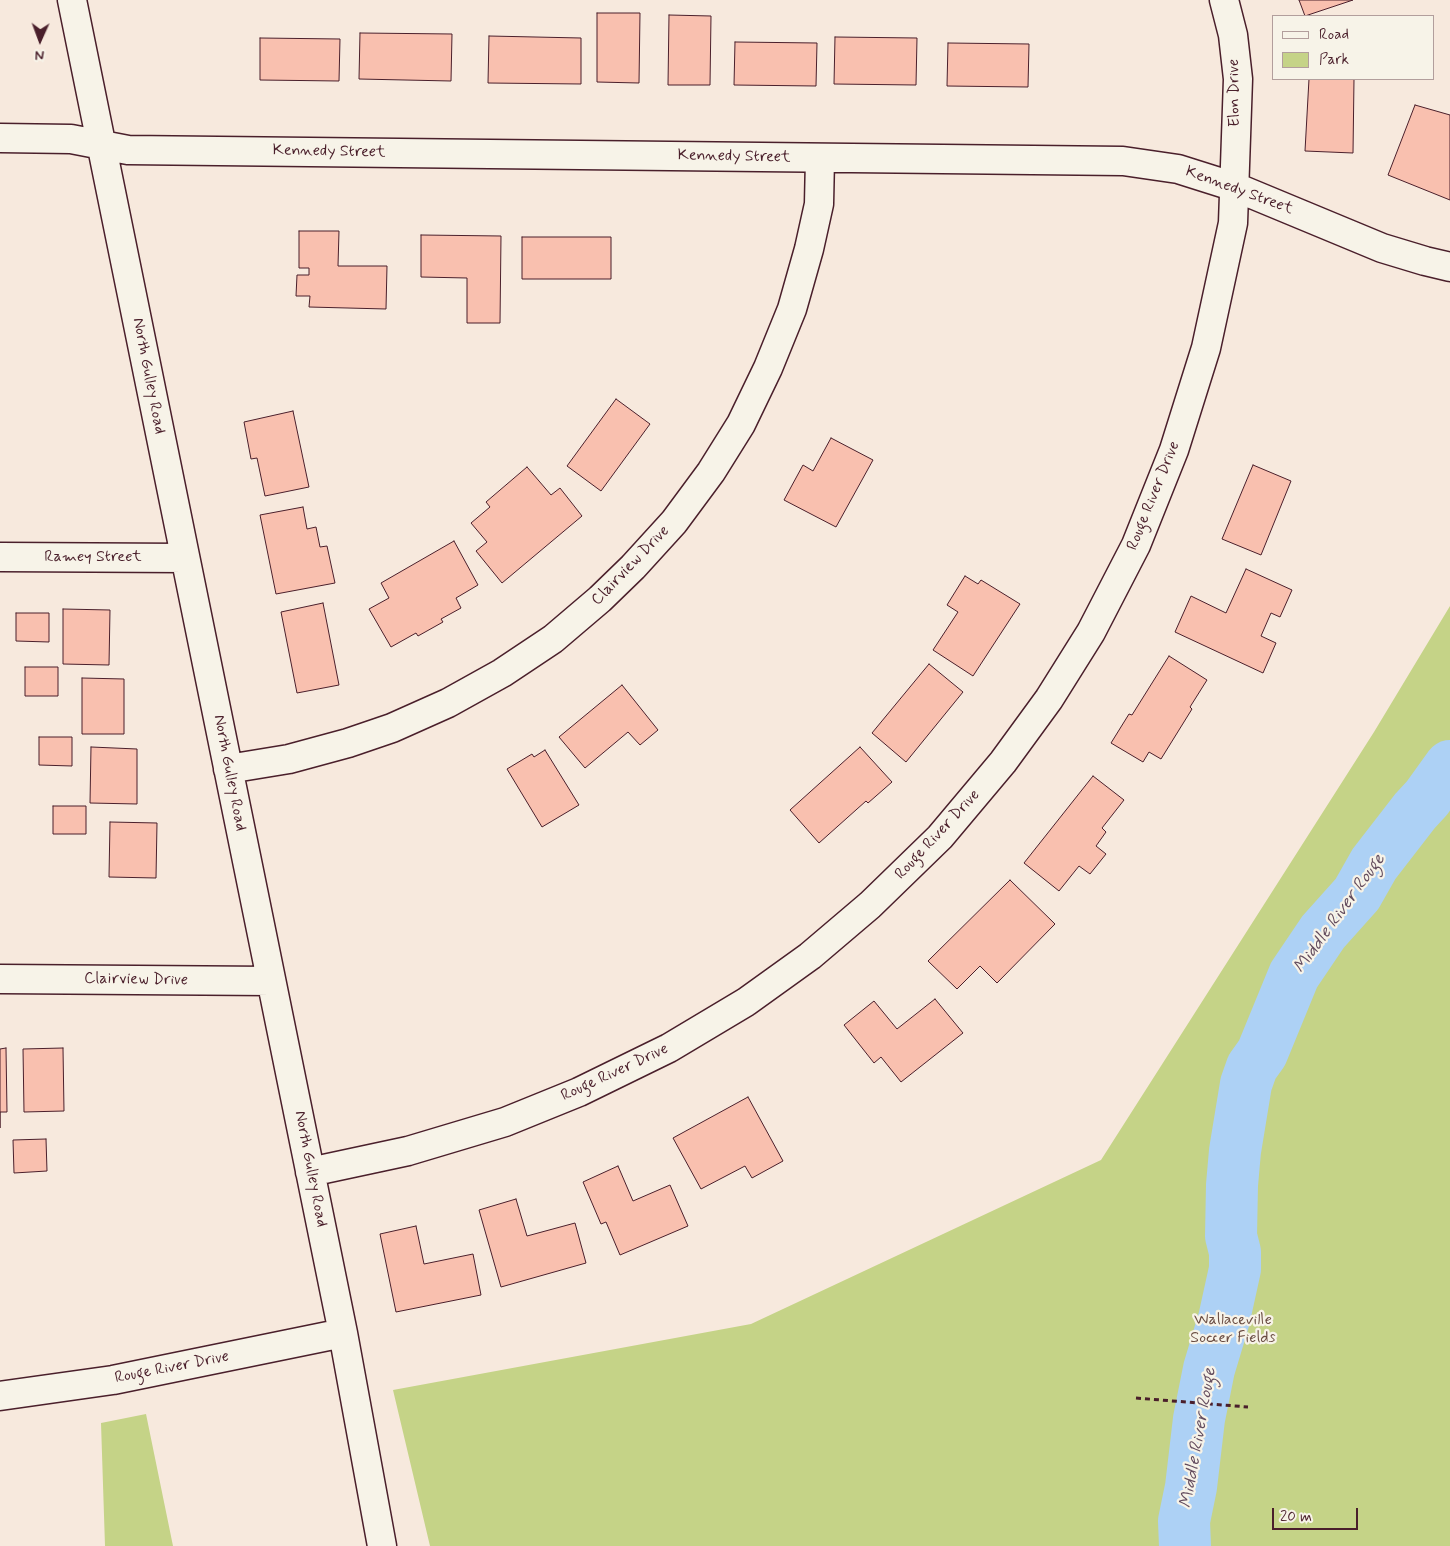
<!DOCTYPE html>
<html>
<head>
<meta charset="utf-8">
<style>
	body { margin:0 }
	#map { position:relative; width:1450px; height:1546px; overflow:hidden; background:#f7e9dd; font-family:Mynerve,sans-serif }
	canvas { display:block }
	.legend { position:absolute; left:1272px; top:15px; width:162px; height:65px; box-sizing:border-box; background:#f7f3e8; border:1px solid #b29e9c; margin:0; padding:6px 9px; list-style:none; font-size:15px; color:#4a1f2b }
	.legend li { display:flex; align-items:center; gap:10px; height:25px }
	.legend b { width:25px; border:1px solid #b29e9c }
	.north { position:absolute; left:15px; top:15px; width:50px; height:50px; -webkit-text-stroke:4px #f7f3e8; paint-order:stroke; rotate:182deg; font-size:14px; font-weight:700; line-height:20px; text-align:center; color:#4a1f2b }
	.north::after { content:''; display:block; margin:auto; width:18px; height:22px; background:#4a1f2b; clip-path:polygon(50% 0,100% 100%,50% 72%,0 100%) }
	.scale { position:absolute; left:1272px; top:1508px; width:86px; height:22px; box-sizing:border-box; border:2px solid #4a1f2b; border-top:0; padding-left:6px; font-size:15px; line-height:18px; white-space:nowrap; color:#4a1f2b; -webkit-text-stroke:4px #f7f3e8; paint-order:stroke }
</style>
</head>
<body>
<div id="map">
<canvas width="1450" height="1546"></canvas>
<ul class="legend">
<li><b style="height:6px;background:#f7f3e8"></b>Road</li>
<li><b style="height:14px;background:#c5d387"></b>Park</li>
</ul>
<div class="north">N</div>
<div class="scale">20 m</div>
</div>
<script>
const c = document.querySelector('canvas').getContext('2d');
c.lineJoin = 'round';
function paint(path, color) { c.fillStyle = color; c.fill(path, 'evenodd'); }
const poly = rows => new Path2D(rows.map(r => 'M' + r).join(''));
function stroke(path, color, width, dash) { c.strokeStyle = color; c.lineWidth = width; c.lineCap = dash ? 'butt' : 'round'; c.setLineDash(dash || []); c.stroke(path); }
function write(font, color, halo, rows, align = 'center') {
  c.font = font + ' Mynerve,sans-serif'; c.lineWidth = 4.5; c.setLineDash([]); c.textBaseline = 'middle'; c.strokeStyle = halo; c.fillStyle = color; for (const [text, x, y, turn = 0] of rows) {
    c.save(); c.translate(x, y); c.rotate((+turn || 0) * Math.PI / 180); c.textAlign = isNaN(turn) ? turn : align; if (halo) c.strokeText(text, 0, 0); c.fillText(text, 0, 0); c.restore();
  }
}
paint(poly([
	[1450,606,1450,1546,430,1546,393,1390,751,1324,1101,1160,1374,732],
	[146,1414,173,1546,105,1546,101,1423]
]), '#c5d387');
stroke(poly([
	[1185,1546,1184,1521,1191,1487,1199,1419,1209,1369,1224,1319,1235,1269,1235,1252,1231,1236,1232,1185,1235,1151,1246,1084,1252,1067,1262,1053,1294,975,1323,932,1357,894,1374,864,1415,811,1427,798,1450,766]
]), '#add1f5', 52);
const building = poly([
	[1299,0,1353,0,1305,16,1299,0],
	[597,13,640,13,639,83,597,82,597,13],
	[669,15,711,16,710,85,668,85,669,15],
	[360,33,452,34,451,81,359,79,360,33],
	[489,36,581,38,581,84,488,83,489,36],
	[835,37,917,38,916,85,834,84,835,37],
	[260,38,340,39,339,81,260,80,260,38],
	[735,42,817,43,816,86,734,85,735,42],
	[948,43,1029,44,1028,87,947,86,948,43],
	[1309,79,1354,79,1353,153,1305,151,1309,79],
	[1415,105,1450,115,1450,200,1388,175,1415,105],
	[299,231,339,231,338,266,387,266,386,309,309,307,310,296,296,296,297,275,309,275,309,268,299,268,299,231],
	[421,235,501,236,500,323,467,323,467,278,421,277,421,235],
	[522,237,611,237,611,279,522,279,522,237],
	[616,399,650,424,601,491,567,466,616,399],
	[293,411,309,487,265,496,257,458,251,459,244,422,293,411],
	[831,438,873,460,836,527,784,500,803,465,813,471,831,438],
	[1253,465,1291,481,1261,555,1222,539,1253,465],
	[527,467,551,495,560,488,582,516,502,583,476,551,487,542,471,523,490,507,486,502,527,467],
	[303,507,307,529,316,527,320,547,327,546,335,583,276,594,260,515,303,507],
	[454,541,478,585,456,598,461,608,441,619,443,622,418,636,416,633,391,647,369,609,389,598,381,583,454,541],
	[1246,569,1292,590,1280,617,1271,613,1261,636,1276,643,1263,673,1175,632,1191,596,1226,613,1246,569],
	[965,576,978,584,981,580,1020,604,973,676,933,650,958,612,947,605,965,576],
	[323,603,339,685,297,693,281,612,323,603],
	[63,609,110,610,109,665,63,664,63,609],
	[16,613,49,613,49,642,16,641,16,613],
	[1169,656,1207,680,1190,707,1192,709,1161,759,1149,752,1143,762,1111,743,1129,714,1132,715,1169,656],
	[929,664,963,692,906,762,872,733,929,664],
	[25,667,58,667,58,696,25,696,25,667],
	[82,678,124,679,124,734,82,734,82,678],
	[622,685,658,730,640,745,628,732,585,768,559,737,622,685],
	[39,737,72,737,72,766,39,765,39,737],
	[91,747,137,749,137,804,90,803,91,747],
	[860,747,892,782,868,803,866,801,819,843,790,810,860,747],
	[545,750,579,805,542,827,507,769,532,754,534,757,545,750],
	[1093,776,1124,800,1102,828,1106,832,1096,846,1106,854,1090,874,1079,866,1059,891,1024,863,1093,776],
	[53,806,86,806,86,834,53,834,53,806],
	[110,822,157,823,156,878,109,877,110,822],
	[1010,880,1055,924,997,983,980,966,957,989,928,961,1010,880],
	[935,999,963,1033,901,1082,881,1057,874,1063,844,1025,874,1001,897,1029,935,999],
	[6,1048,7,1112,0,1112,0,1128,0,1049,6,1048],
	[63,1048,64,1111,24,1112,23,1049,63,1048],
	[748,1097,783,1161,752,1178,745,1166,701,1189,673,1138,748,1097],
	[46,1139,47,1171,14,1173,13,1140,46,1139],
	[618,1166,633,1201,670,1185,688,1226,620,1255,606,1222,601,1224,583,1182,618,1166],
	[516,1199,527,1236,575,1223,586,1263,501,1287,479,1210,516,1199],
	[416,1226,424,1264,473,1254,481,1295,396,1312,380,1234,416,1226]
]);
paint(building, '#f9c0af');
stroke(building, '#4a1f2b', 1);
const minor = poly([
	[72,0,343,1333,382,1546],
	[0,138,71,139,128,150,1123,161,1178,169,1235,187,1382,248,1425,261,1450,267],
	[0,557,185,558],
	[228,769,289,759,348,743,392,728,448,703,502,673,553,639,600,599,633,567,674,522,711,472,741,424,768,368,792,309,809,249,819,204,820,158],
	[0,979,271,981],
	[310,1172,408,1151,505,1122,579,1092,669,1048,746,1002,810,956,870,905,940,837,1003,762,1049,699,1091,632,1136,545,1174,450,1206,348,1233,223,1238,79,1233,35,1224,0],
	[0,1396,113,1380,343,1333]
]);
stroke(minor, '#4a1f2b', 31);
stroke(poly([
	[1136,1398,1248,1407]
]), '#4a1f2b', 3, [5, 4]);
stroke(minor, '#f7f3e8', 28);
write('16px', '#4a1f2b', '#f7f3e8', [
	["Elon Drive",1235,93,-91],
	["Kennedy Street",329,152,1],
	["Kennedy Street",734,157,1],
	["Kennedy Street",1239,191,20],
	["North Gulley Road",148,376,79],
	["Rouge River Drive",1154,496,-68],
	["Ramey Street",93,558],
	["Clairview Drive",631,566,-46],
	["North Gulley Road",229,773,79],
	["Rouge River Drive",938,835,-47],
	["Clairview Drive",136,980,1],
	["Rouge River Drive",615,1073,-25],
	["North Gulley Road",310,1169,79],
	["Rouge River Drive",172,1368,-11]
]);
write('16px', '#694c42', '#f7f3e8', [
	["Wallaceville",1233,1321],
	["Soccer Fields",1233,1339]
]);
write('italic 18px', '#634c5e', '#f7f3e8', [
	["Middle River Rouge",1340,914,-54],
	["Middle River Rouge",1199,1438,-80]
]);
</script>
</body>
</html>
